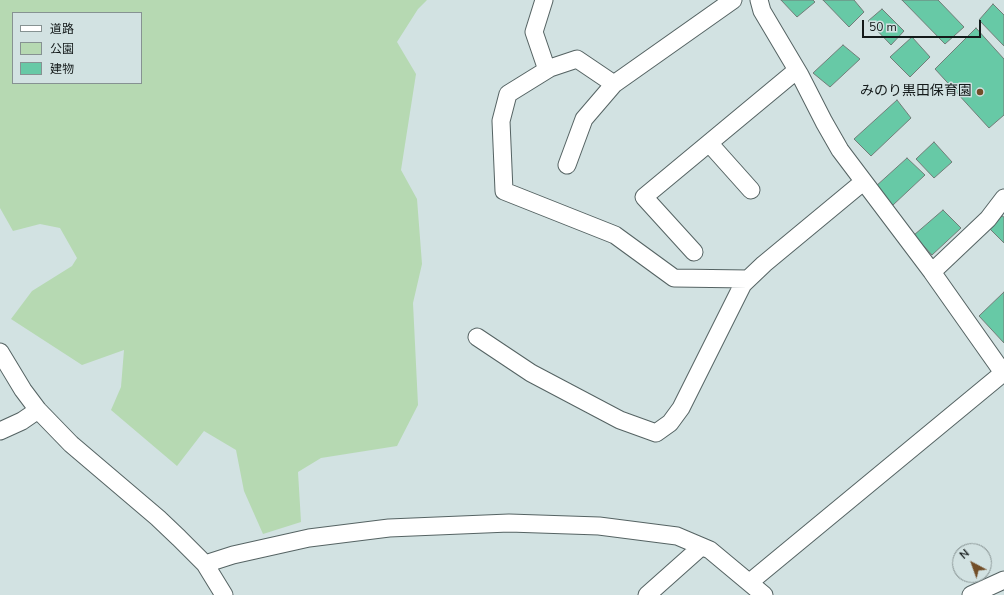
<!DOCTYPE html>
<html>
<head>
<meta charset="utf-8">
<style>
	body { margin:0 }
	#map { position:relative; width:1004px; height:595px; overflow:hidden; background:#d2e2e2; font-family:"Nunito Sans","Noto Sans JP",sans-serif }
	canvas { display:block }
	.legend { position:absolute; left:12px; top:12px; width:130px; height:72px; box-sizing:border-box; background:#d2e2e2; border:1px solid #869292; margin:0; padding:5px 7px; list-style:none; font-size:12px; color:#131919 }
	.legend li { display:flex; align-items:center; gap:8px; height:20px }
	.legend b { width:20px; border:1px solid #869292 }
	.north { position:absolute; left:952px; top:543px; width:40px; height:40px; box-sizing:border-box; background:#d2e2e2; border:1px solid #869292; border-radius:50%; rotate:319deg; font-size:11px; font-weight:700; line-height:16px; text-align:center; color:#131919 }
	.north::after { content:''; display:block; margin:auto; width:14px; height:18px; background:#724e28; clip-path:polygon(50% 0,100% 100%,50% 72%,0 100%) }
	.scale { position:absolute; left:862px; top:20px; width:119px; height:18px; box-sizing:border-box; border:2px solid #131919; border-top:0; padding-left:5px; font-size:12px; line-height:14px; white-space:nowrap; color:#131919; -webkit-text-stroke:3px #d2e2e2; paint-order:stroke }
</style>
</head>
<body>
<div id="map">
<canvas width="1004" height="595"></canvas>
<ul class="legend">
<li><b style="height:5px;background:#fff"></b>道路</li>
<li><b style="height:11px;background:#b6d9b2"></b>公園</li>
<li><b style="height:11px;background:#67c9a6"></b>建物</li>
</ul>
<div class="north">N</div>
<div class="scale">50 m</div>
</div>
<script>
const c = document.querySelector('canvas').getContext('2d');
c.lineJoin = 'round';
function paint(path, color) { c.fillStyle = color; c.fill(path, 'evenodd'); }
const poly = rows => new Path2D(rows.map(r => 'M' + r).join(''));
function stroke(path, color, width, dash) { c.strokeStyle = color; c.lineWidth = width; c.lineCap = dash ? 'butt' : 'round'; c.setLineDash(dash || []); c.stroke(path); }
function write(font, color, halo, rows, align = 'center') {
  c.font = font + ' "Nunito Sans","Noto Sans JP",sans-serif'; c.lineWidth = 3; c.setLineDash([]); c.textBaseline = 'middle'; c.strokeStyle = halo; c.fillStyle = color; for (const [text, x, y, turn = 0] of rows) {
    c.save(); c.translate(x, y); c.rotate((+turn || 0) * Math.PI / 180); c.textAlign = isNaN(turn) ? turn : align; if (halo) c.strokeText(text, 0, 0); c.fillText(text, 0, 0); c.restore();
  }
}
paint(poly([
	[0,0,427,0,418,9,397,42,416,74,401,170,417,199,422,264,413,303,418,405,397,446,321,458,298,472,301,522,263,534,244,491,236,450,204,431,177,466,111,410,121,387,124,350,82,365,11,319,32,291,72,266,77,258,60,228,40,224,13,231,0,208],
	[13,13,141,13,141,83,13,83]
]), '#b6d9b2');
const building = poly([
	[781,0,813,0,815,2,797,17,781,0],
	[823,0,854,0,864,12,849,27,823,0],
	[902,0,938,0,964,27,945,44,902,0],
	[993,4,1004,15,1004,46,979,20,993,4],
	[882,9,904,31,891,45,868,21,882,9],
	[976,28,1004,59,1004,115,989,128,935,69,976,28],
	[912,37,930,57,910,77,890,57,912,37],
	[843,45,860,59,830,87,813,73,843,45],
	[897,100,911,118,871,156,854,139,897,100],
	[934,142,952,162,934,178,916,159,934,142],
	[907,158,925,175,893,205,875,187,907,158],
	[943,210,961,228,932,255,914,235,943,210],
	[1002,216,1004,217,1004,243,989,228,1002,216],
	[1004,292,1004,343,979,316,1004,292]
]);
paint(building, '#67c9a6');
stroke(building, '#717d78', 1);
const minor = poly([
	[544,0,534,32,547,70],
	[759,0,762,11,800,75,824,122,840,150,932,272,1004,374],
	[614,84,577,59,550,68,508,94,501,121,504,191,615,235,674,278,748,279],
	[709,143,751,190],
	[567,165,584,119,614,84,733,0],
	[694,252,644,197,797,70],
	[932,272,988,219,1004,198],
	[477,337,531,373,620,420,656,433,670,423,681,408,743,284,764,264,863,182],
	[0,352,23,390,38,410,71,444,158,518,179,538,205,564,224,595],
	[0,431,22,421,38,410],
	[205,564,233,555,309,538,389,528,509,523,599,526,677,536,710,550,764,595],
	[750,582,1003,373],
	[647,595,701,547],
	[971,595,1004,580]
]);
stroke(minor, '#556363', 19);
stroke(minor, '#fff', 17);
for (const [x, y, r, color] of [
	[980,92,4,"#724e28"]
]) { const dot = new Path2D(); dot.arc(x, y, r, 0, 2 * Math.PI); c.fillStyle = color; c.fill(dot); stroke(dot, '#d2e2e2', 1.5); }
write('14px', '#131919', '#d2e2e2', [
	["みのり黒田保育園",972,92]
], 'right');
</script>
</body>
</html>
